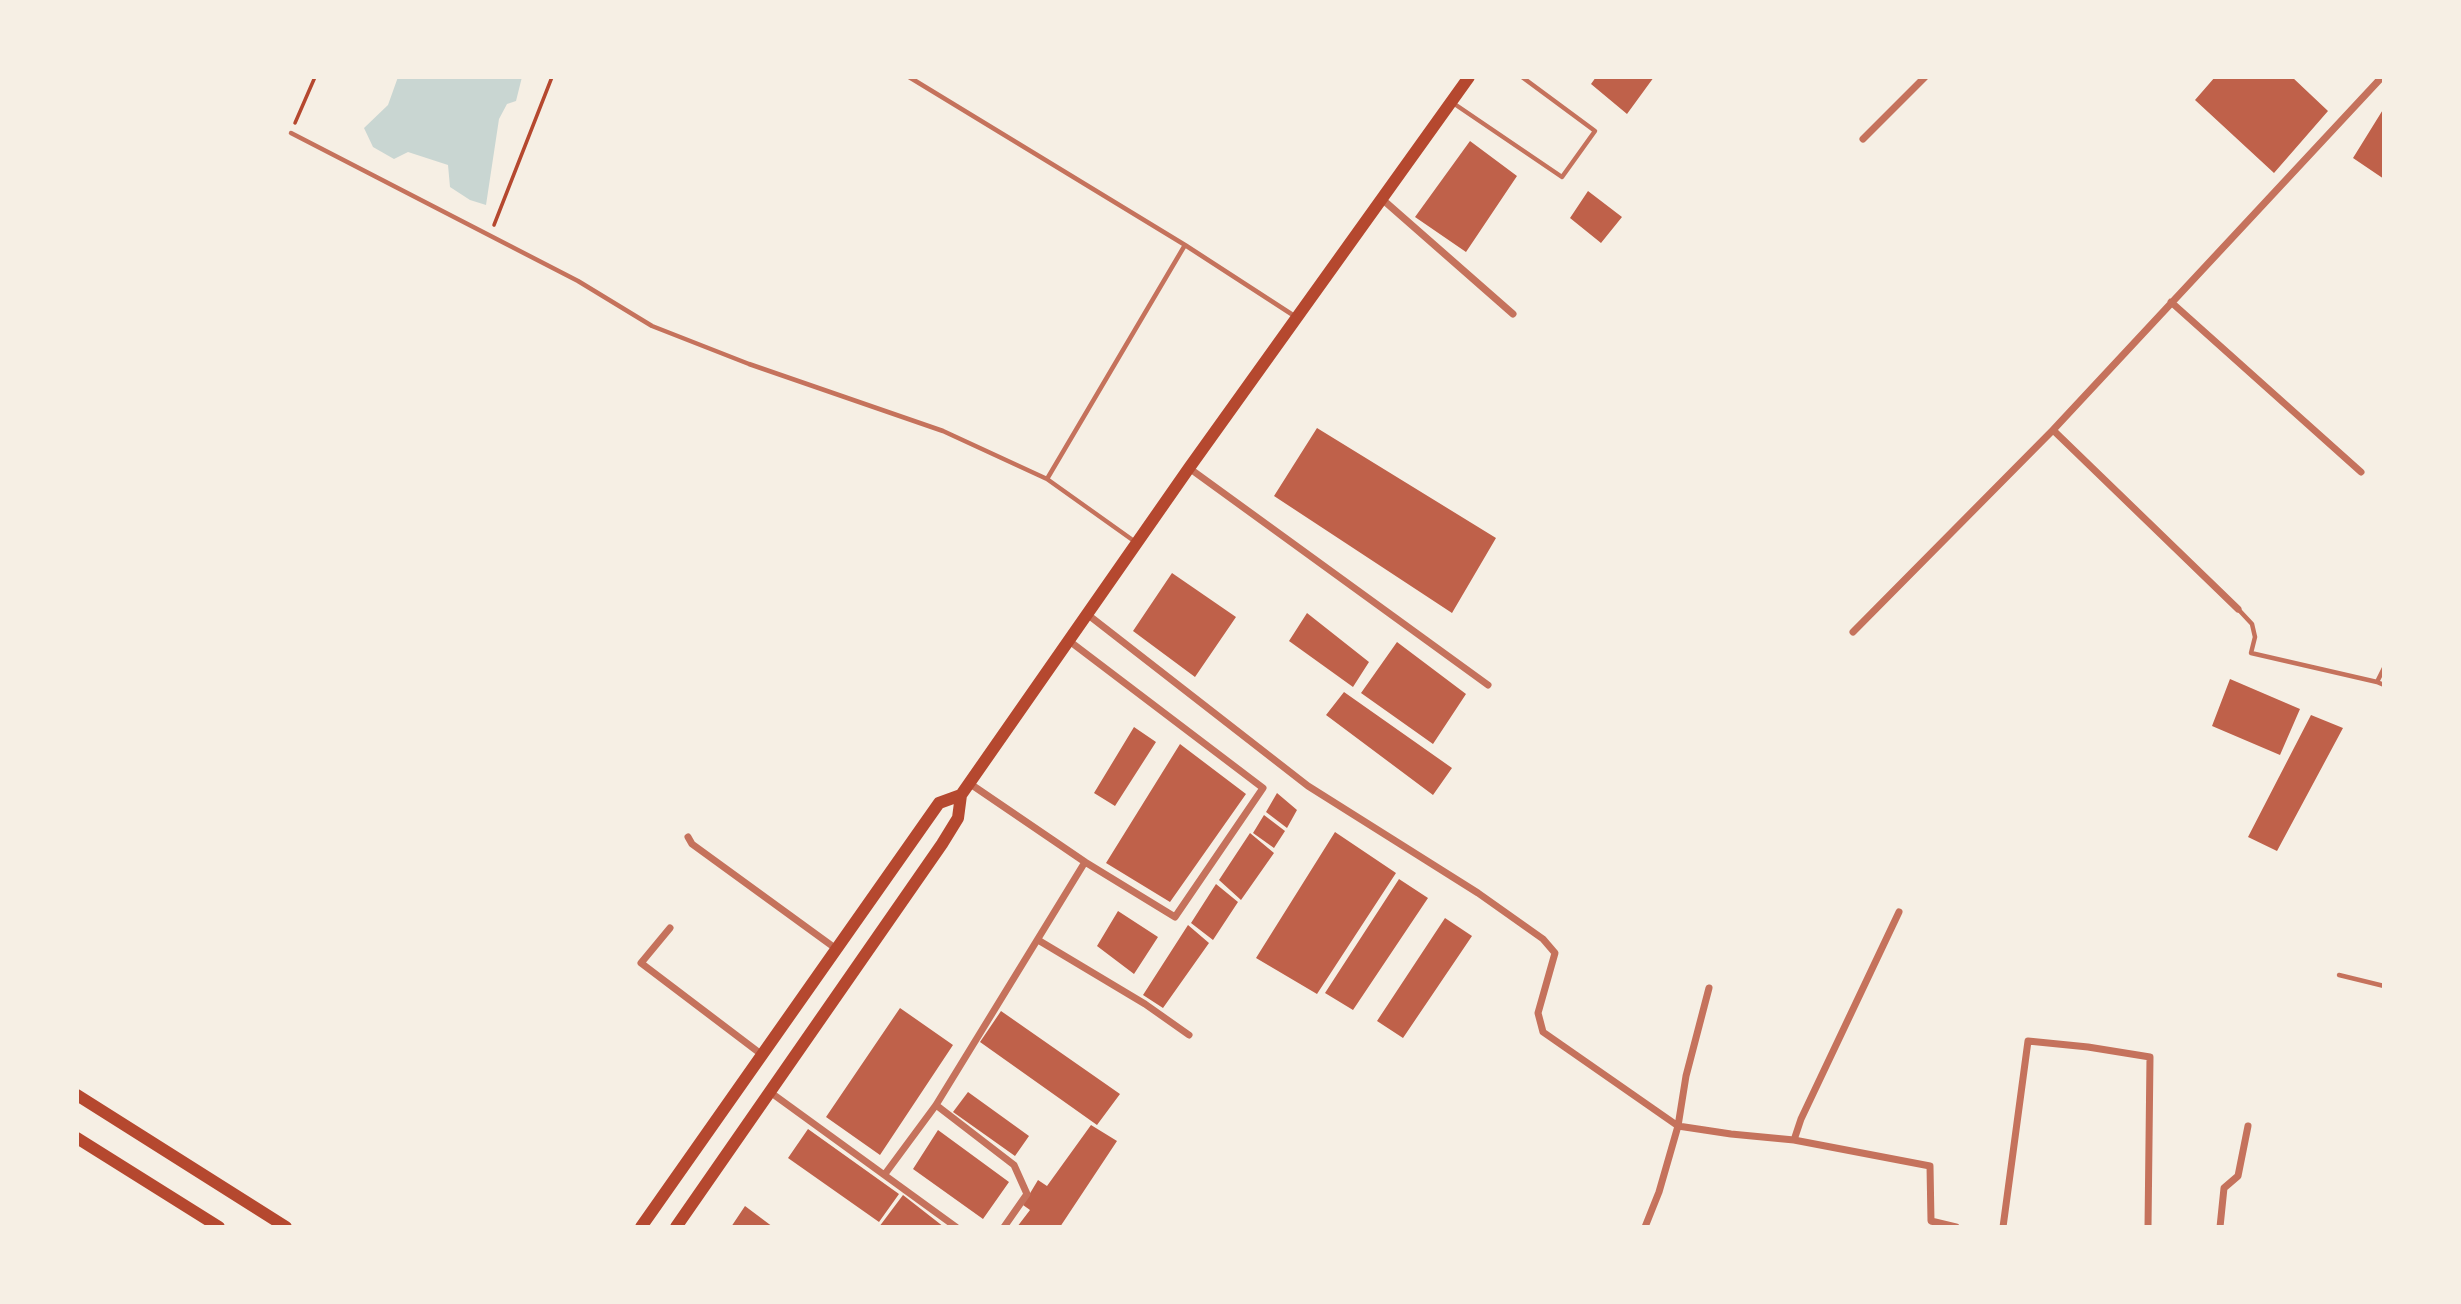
<!DOCTYPE html>
<html>
<head>
<meta charset="utf-8">
<style>
	body { margin:0 }
	#map { position:relative; width:2461px; height:1304px; overflow:hidden; background:#f6efe4; font-family:"IBM Plex Sans",sans-serif }
	canvas { display:block }
	.frame { position:absolute; inset:0; border:79px solid #f6efe4; pointer-events:none }
</style>
</head>
<body>
<div id="map">
<canvas width="2461" height="1304"></canvas>
<div class="frame"></div>
</div>
<script>
const c = document.querySelector('canvas').getContext('2d');
c.lineJoin = 'round';
function paint(path, color) { c.fillStyle = color; c.fill(path, 'evenodd'); }
const poly = rows => new Path2D(rows.map(r => 'M' + r).join(''));
function stroke(path, color, width, dash) { c.strokeStyle = color; c.lineWidth = width; c.lineCap = dash ? 'butt' : 'round'; c.setLineDash(dash || []); c.stroke(path); }
paint(poly([
	[398,77,522,77,516,101,507,104,499,119,486,205,470,200,450,187,448,165,408,152,394,159,373,147,364,128,388,105]
]), '#c9d6d2');
paint(poly([
	[1596,77,1654,77,1627,114,1591,84],
	[2215,77,2292,77,2328,111,2274,173,2195,100],
	[2384,108,2384,179,2353,158],
	[1470,141,1517,176,1466,252,1415,217],
	[1588,191,1622,217,1601,243,1570,218],
	[1317,428,1496,538,1452,613,1274,496],
	[1172,573,1236,617,1195,677,1133,631],
	[1307,613,1369,662,1353,687,1289,641],
	[1397,642,1466,694,1433,744,1361,693],
	[2230,679,2300,709,2280,755,2212,726],
	[1344,692,1452,768,1433,795,1326,715],
	[2311,715,2343,728,2277,851,2248,837],
	[1134,727,1156,742,1115,806,1094,793],
	[1180,744,1246,794,1170,902,1106,863],
	[1277,793,1297,810,1287,828,1266,812],
	[1264,815,1285,831,1274,848,1253,833],
	[1335,832,1396,873,1317,994,1256,958],
	[1250,833,1274,853,1241,900,1219,880],
	[1399,879,1428,898,1353,1010,1325,993],
	[1216,884,1238,902,1213,940,1191,923],
	[1118,911,1158,937,1134,974,1097,946],
	[1445,918,1472,936,1403,1038,1377,1021],
	[1188,925,1209,943,1163,1008,1143,995],
	[900,1008,953,1045,880,1155,826,1117],
	[1001,1011,1120,1094,1097,1125,980,1042],
	[968,1092,1029,1136,1015,1156,953,1112],
	[1091,1125,1117,1141,1060,1227,1017,1227,1030,1210,1023,1205,1038,1180,1047,1186],
	[808,1129,899,1194,879,1222,788,1158],
	[938,1130,1009,1182,983,1219,913,1169],
	[903,1195,944,1227,879,1227],
	[745,1206,773,1227,731,1227]
]), '#bf614a');
stroke(poly([
	[295,123,315,77],
	[494,225,552,77]
]), '#b5482f', 3.5);
stroke(poly([
	[909,77,1185,245,1047,479],
	[1453,103,1562,177,1595,131,1522,77],
	[291,133,578,281,652,326,749,364,943,431,1047,479,1134,541],
	[1185,245,1296,317],
	[2238,609,2252,624,2255,637,2251,653,2377,682,2384,668],
	[2377,682,2384,685],
	[2339,975,2384,986]
]), '#c5725c', 4.5);
stroke(poly([
	[1863,139,1925,77],
	[1382,199,1513,314],
	[2171,302,2361,472],
	[1189,468,1488,685],
	[2238,609,2053,430,2382,77],
	[1087,614,1308,786,1478,893,1543,939,1555,953,1538,1013,1543,1032,1678,1126,1731,1134,1794,1140,1801,1119,1899,912],
	[1853,632,2053,430],
	[1068,640,1263,788,1175,917,1085,862],
	[688,837,692,844,835,948],
	[670,928,641,963,761,1054],
	[1038,940,1145,1004,1189,1035],
	[770,1092,956,1227],
	[936,1105,1014,1165,1027,1194,1004,1227],
	[1794,1140,1930,1166,1931,1221,1956,1227],
	[885,1174,936,1105,1085,862,969,783],
	[1645,1227,1659,1192,1678,1126,1686,1076,1709,988],
	[2003,1227,2028,1041,2088,1047,2150,1057,2148,1227],
	[2220,1227,2224,1188,2238,1176,2248,1126]
]), '#c5725c', 7);
stroke(poly([
	[77,1095,286,1227],
	[77,1138,219,1227],
	[641,1227,939,803,961,795],
	[676,1227,942,844,958,818,961,795,1189,468,1469,77]
]), '#b5482f', 12);
</script>
</body>
</html>
